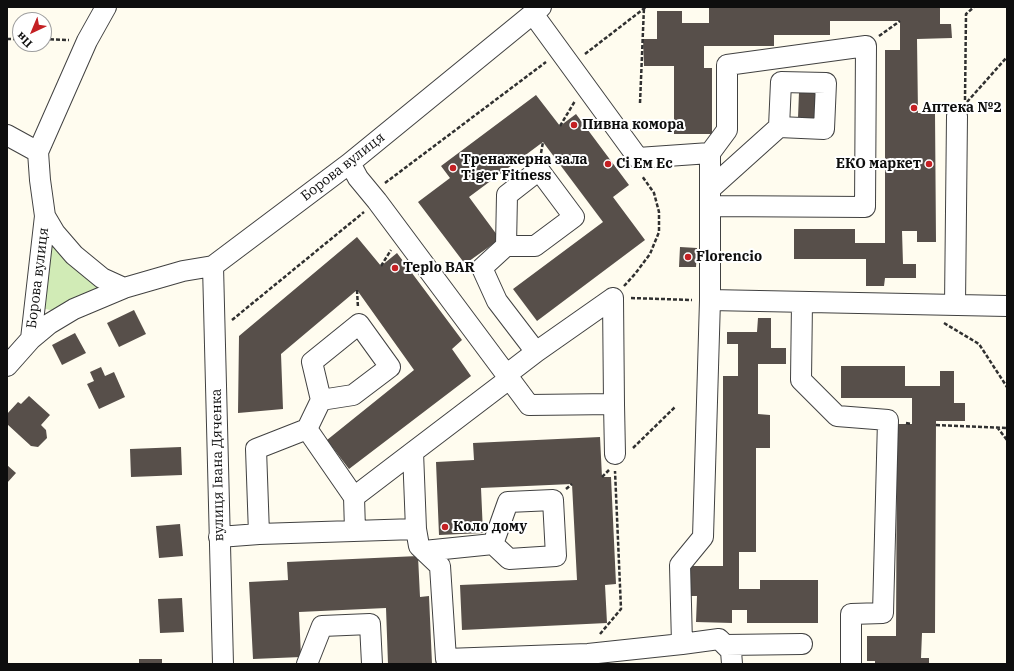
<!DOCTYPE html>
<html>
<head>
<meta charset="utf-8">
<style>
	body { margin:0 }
	#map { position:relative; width:1014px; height:671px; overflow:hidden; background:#fffcef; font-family:"IBM Plex Serif",serif }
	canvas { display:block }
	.frame { position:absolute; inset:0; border:8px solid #0e0e0e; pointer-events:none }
	.north { position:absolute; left:12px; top:12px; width:40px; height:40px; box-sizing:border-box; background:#fff; border:1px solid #9f9f9f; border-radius:50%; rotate:224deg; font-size:11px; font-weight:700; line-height:16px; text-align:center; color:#0e0e0e }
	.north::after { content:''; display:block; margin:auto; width:14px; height:18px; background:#c42023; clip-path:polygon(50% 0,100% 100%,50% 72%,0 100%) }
</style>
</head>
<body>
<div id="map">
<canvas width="1014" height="671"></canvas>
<div class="frame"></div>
<div class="north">Пн</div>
</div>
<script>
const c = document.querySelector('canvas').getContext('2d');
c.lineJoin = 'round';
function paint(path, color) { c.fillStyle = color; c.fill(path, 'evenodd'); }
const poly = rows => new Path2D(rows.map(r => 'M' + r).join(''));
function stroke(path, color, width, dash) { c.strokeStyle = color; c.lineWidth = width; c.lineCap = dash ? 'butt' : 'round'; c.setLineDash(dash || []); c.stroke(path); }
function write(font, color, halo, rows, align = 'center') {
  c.font = font + ' "IBM Plex Serif",serif'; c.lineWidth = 4; c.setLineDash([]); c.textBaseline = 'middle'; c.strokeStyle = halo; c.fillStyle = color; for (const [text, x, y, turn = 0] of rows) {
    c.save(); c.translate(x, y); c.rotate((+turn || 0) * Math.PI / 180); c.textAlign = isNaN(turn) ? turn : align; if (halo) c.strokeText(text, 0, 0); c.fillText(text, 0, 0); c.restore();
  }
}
paint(poly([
	[47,238,101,287,56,310,50,310,45,309,41,305]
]), '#d1ebb6');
paint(poly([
	[768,7,940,7,940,24,951,24,952,38,917,39,918,113,935,113,936,242,917,242,917,231,902,231,903,264,916,264,916,278,885,278,884,286,866,286,866,259,794,259,794,229,855,229,855,243,885,243,885,50,900,50,900,21,830,21,830,35,774,35,774,46,704,46,704,68,712,68,712,134,674,134,674,66,644,66,643,39,657,39,657,11,682,11,682,23,709,23,709,8,768,8],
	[799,92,815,92,815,118,798,118],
	[536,95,560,126,576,114,629,185,613,197,645,240,537,321,513,289,603,222,543,142,469,197,500,239,465,264,418,202,450,178,441,166],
	[357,237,381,266,397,253,462,340,452,349,471,376,349,469,327,440,414,370,357,290,281,354,283,409,238,413,239,336],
	[680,247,697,248,696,267,679,267],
	[134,310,146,334,119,347,107,323],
	[758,318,771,318,771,348,786,348,786,364,758,364,758,414,770,415,770,448,756,448,756,552,739,552,739,589,760,589,760,580,818,580,818,623,747,623,747,610,732,610,732,623,696,622,697,596,688,596,688,566,723,566,723,376,738,376,738,344,727,344,727,332,757,332],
	[75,333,86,353,62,365,52,345],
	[841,366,905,366,905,386,940,386,940,371,954,371,954,403,965,403,965,421,936,421,935,633,922,633,921,658,929,658,929,664,875,664,875,661,867,661,867,636,896,636,897,424,912,424,912,398,841,398],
	[101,367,105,376,114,372,125,397,99,409,87,384,94,381,90,372],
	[29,396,50,415,41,425,46,430,47,438,38,447,31,446,7,424,7,414,18,402,21,404],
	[600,437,602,477,611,477,616,584,605,585,607,623,462,630,460,585,577,580,572,484,481,488,483,533,439,535,436,462,474,460,473,443],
	[181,447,182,475,131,477,130,449],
	[7,465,16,473,7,483],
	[180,524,183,556,159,558,156,526],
	[418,556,420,597,429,596,432,664,388,664,386,608,299,612,301,657,253,659,249,582,288,580,287,562],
	[182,598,184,632,160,633,158,599],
	[139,659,162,659,162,664,139,664]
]), '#574f4a');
const minor = poly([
	[7,135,38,152,40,180,45,216,55,233,74,255,102,278,124,288,183,271,213,266,350,163,541,7],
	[38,152,87,41,106,7],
	[350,163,358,178,377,201,529,405,614,404,613,298],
	[710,189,779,127,824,129,826,83,781,82,779,127],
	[710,206,865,207,866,46,727,65,727,130,710,153],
	[506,246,535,246,574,217,539,170,507,195,506,246,482,268,497,301,536,352],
	[213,266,223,664],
	[710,300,1007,306],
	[802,302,801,380,837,416,888,420,883,613,851,614,851,664],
	[955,305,957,116],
	[31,339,45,216],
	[7,366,31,339,49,324,74,309,124,288],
	[506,375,536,352,613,298],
	[614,404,615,454],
	[307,429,321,400,353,395,390,367,359,324,312,362,321,400],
	[354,497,413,452],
	[416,529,413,452,509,379],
	[259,534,256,449,307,429,354,497,355,530],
	[219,537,259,534,416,529,419,546,440,566,446,659,588,654,682,644,680,565,703,537,710,300,710,153,638,158,533,14],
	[424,551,493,544,508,502,553,500,556,556,509,559,493,544],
	[682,644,719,639,731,651,732,664],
	[725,645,802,644],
	[307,664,322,626,370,624,372,664]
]);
stroke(minor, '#414141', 22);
stroke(poly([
	[879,36,900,21],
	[7,39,20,39],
	[44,39,69,40],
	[585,54,646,7],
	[965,100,966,14,974,7],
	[967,102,1007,57],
	[640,103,644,7],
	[560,126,575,101],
	[541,153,543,142],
	[385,183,546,62],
	[381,266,391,250],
	[624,286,635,274,650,254,659,232,659,212,654,193,642,176],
	[357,290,358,308],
	[631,298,692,300],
	[232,320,364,212],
	[944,323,979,344,1007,387],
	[906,423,912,424],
	[936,425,1007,428],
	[997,427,1007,440],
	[633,448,675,407],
	[602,477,609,470],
	[566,489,572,484],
	[600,634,621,609,615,471]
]), '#303030', 2.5, [4, 2]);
stroke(minor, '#fff', 20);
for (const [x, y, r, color] of [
	[914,108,4,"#c42023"],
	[574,125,4,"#c42023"],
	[608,164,4,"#c42023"],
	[929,164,4,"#c42023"],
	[453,168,4,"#c42023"],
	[688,257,4,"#c42023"],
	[395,268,4,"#c42023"],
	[445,527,4,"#c42023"]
]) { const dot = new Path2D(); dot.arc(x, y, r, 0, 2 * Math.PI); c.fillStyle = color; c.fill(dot); stroke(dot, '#fff', 1.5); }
write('bold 14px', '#0e0e0e', '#fff', [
	["Аптека №2",922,108],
	["Пивна комора",582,125],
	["Тренажерна зала",461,160],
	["Tiger Fitness",461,176],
	["Сі Ем Ес",616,164],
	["ЕКО маркет",921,164,"right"],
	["Florencio",696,257],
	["Teplo BAR",403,268],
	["Коло дому",453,527]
], 'left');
write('14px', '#0e0e0e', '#fff', [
	["Борова вулиця",343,167,-38],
	["Борова вулиця",38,278,-83],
	["вулиця Івана Дяченка",218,465,-91]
]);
</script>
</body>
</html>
